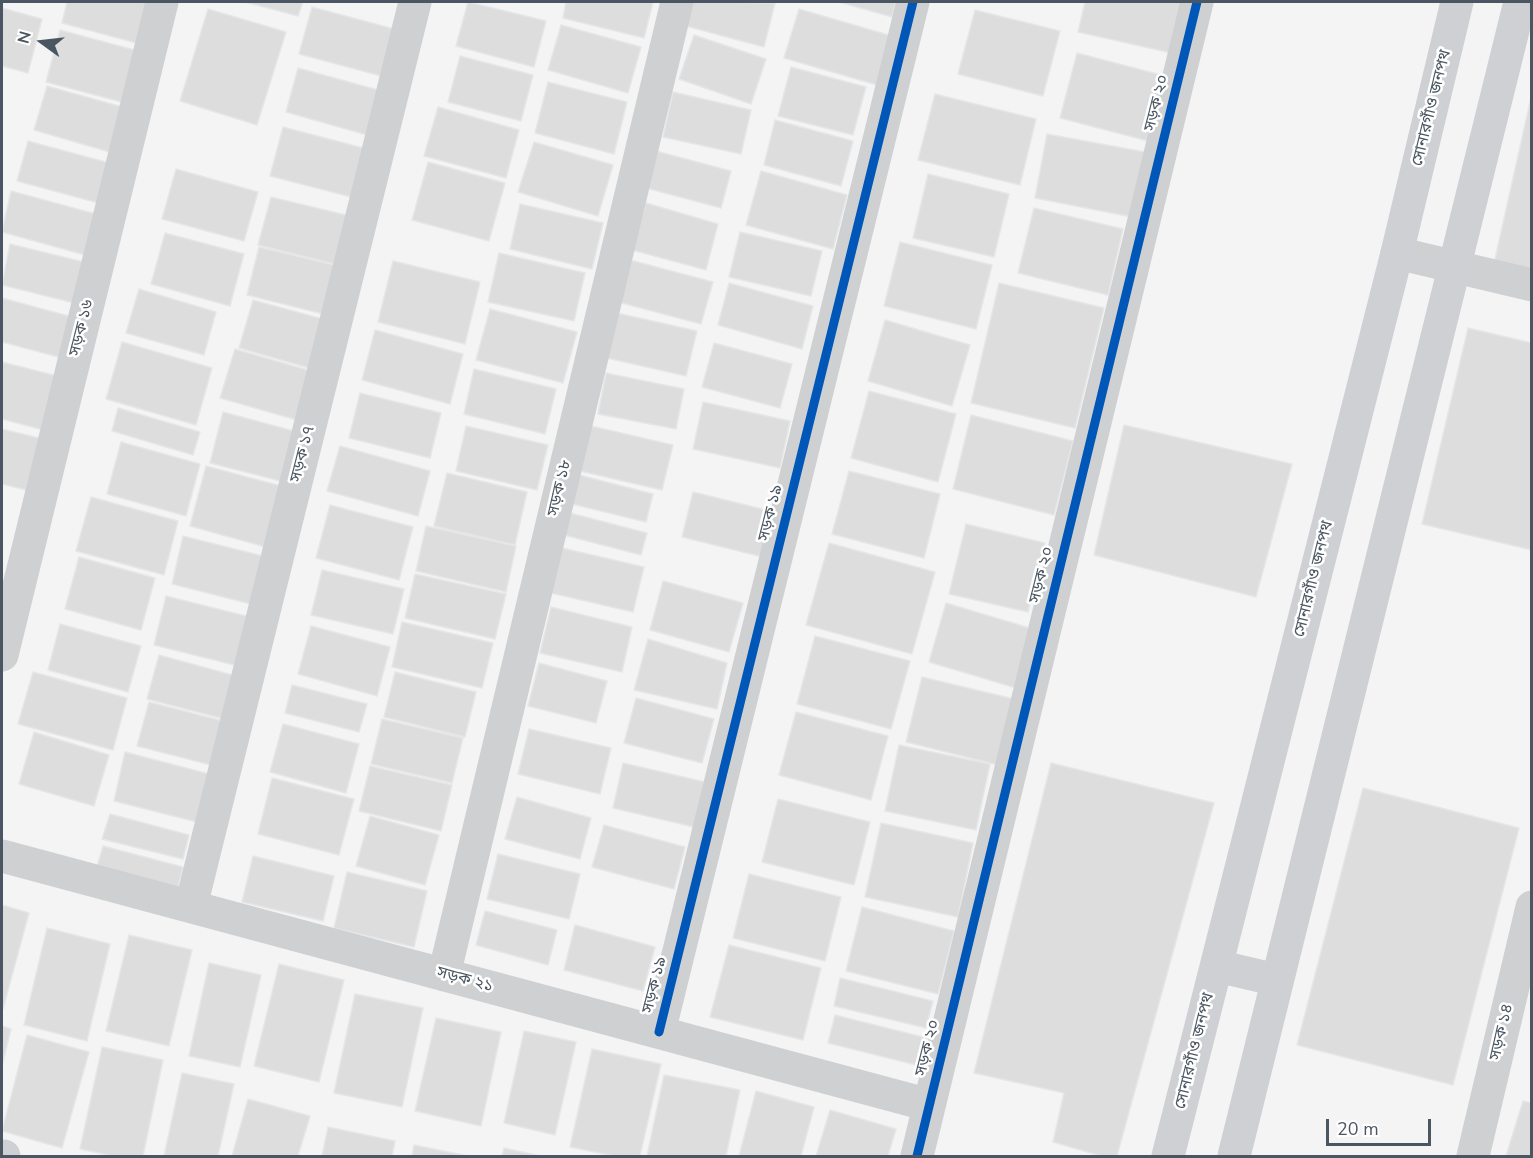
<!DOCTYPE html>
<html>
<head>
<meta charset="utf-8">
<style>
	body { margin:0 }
	#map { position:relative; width:1533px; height:1158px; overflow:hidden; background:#f4f4f4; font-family:"Nunito Sans",sans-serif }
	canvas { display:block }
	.frame { position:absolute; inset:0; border:3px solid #4a5661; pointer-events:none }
	.north { position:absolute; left:12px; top:12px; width:60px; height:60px; -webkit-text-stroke:4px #fff; paint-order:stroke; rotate:285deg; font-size:16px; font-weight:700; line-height:24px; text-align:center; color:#4a5661 }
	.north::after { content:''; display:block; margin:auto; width:21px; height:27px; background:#4a5661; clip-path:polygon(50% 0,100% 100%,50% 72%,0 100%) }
	.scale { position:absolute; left:1326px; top:1119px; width:105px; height:27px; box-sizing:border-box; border:3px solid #4a5661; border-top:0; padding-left:8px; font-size:18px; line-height:21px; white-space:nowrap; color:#4a5661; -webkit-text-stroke:4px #fff; paint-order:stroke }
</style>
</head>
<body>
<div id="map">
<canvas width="1533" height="1158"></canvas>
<div class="frame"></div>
<div class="north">N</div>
<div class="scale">20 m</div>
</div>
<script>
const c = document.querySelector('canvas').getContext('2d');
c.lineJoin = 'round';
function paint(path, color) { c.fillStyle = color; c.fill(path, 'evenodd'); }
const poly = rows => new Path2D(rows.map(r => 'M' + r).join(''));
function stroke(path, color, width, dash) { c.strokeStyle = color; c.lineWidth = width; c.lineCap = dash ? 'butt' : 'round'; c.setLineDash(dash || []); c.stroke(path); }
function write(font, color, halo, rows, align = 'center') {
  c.font = font + ' "Nunito Sans","Noto Sans Bengali",sans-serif'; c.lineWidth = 5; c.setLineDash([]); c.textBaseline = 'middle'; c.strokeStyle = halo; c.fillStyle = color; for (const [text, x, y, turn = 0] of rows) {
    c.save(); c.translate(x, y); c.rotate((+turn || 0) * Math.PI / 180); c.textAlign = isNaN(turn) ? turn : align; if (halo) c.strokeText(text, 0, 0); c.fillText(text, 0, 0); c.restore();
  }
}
const building = poly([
	[67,2,155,2,144,45,62,23,67,2],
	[245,2,303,2,298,16,245,2],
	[468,2,546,21,534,67,456,46,468,2],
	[566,2,653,2,644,38,563,18,566,2],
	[693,2,775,3,764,47,686,26,693,2],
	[839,2,896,2,892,17,839,2],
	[1085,2,1188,2,1176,54,1078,32,1085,2],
	[312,7,398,30,385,77,299,54,312,7],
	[2,8,42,19,28,73,2,66,2,8],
	[208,9,286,32,257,125,180,101,208,9],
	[799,9,892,36,877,85,784,58,799,9],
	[975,10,1060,31,1043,96,958,74,975,10],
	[561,25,641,47,628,93,548,70,561,25],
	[60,30,142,52,129,104,46,82,60,30],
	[694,35,766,59,751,104,679,79,694,35],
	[1077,53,1169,77,1152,142,1060,118,1077,53],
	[460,56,533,75,521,121,448,102,460,56],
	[791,67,866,87,853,135,778,116,791,67],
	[298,68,378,90,367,135,286,112,298,68],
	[548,82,627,102,614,154,535,133,548,82],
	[47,86,126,108,113,153,34,130,47,86],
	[673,92,751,110,741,154,663,137,673,92],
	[1532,93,1532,276,1493,268,1532,93],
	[935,94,1036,119,1020,185,918,160,935,94],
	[438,107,519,130,506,178,424,156,438,107],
	[775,120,853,141,841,186,764,165,775,120],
	[283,127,367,149,355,198,270,176,283,127],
	[1047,134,1145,152,1132,217,1035,198,1047,134],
	[28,141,113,164,102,204,17,181,28,141],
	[534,142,613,165,598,216,518,192,534,142],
	[656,151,731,171,721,208,646,188,656,151],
	[428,162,505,183,489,241,412,220,428,162],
	[176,169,258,192,244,241,162,219,176,169],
	[761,171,847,195,833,249,746,225,761,171],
	[928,174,1009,194,994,257,913,238,928,174],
	[11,191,96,214,85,255,2,232,11,191],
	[271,197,354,217,342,266,258,245,271,197],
	[646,203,718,224,706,270,632,250,646,203],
	[520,204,603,223,592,269,510,249,520,204],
	[1034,208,1123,229,1108,295,1018,273,1034,208],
	[740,232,822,251,811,296,729,277,740,232],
	[165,233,244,254,230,306,151,284,165,233],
	[900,242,992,265,976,329,884,306,900,242],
	[10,244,92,264,82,305,2,285,10,244],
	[259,247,343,267,331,316,247,295,259,247],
	[499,253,585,273,574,321,488,302,499,253],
	[630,260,713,282,701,324,618,302,630,260],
	[393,261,480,282,465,344,378,322,393,261],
	[729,283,813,306,802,349,718,325,729,283],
	[999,283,1104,308,1075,428,971,403,999,283],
	[139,289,216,312,204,355,126,333,139,289],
	[2,298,76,318,66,359,2,342,2,298],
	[253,300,330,321,316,370,239,348,253,300],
	[490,309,577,332,563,383,476,360,490,309],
	[617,313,697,331,686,376,607,358,617,313],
	[885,320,970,345,952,406,868,381,885,320],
	[1468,328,1532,343,1532,550,1422,524,1468,328],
	[375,330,463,354,450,404,362,380,375,330],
	[122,342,212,368,196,425,106,399,122,342],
	[714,343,792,364,780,408,702,387,714,343],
	[235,349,311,371,297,420,220,398,235,349],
	[2,362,61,377,47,431,2,419,2,362],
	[474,369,556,389,545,434,464,414,474,369],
	[606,373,684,389,676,429,598,414,606,373],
	[869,391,956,414,938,482,851,458,869,391],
	[360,393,441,413,430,458,349,438,360,393],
	[703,402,790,421,780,468,693,449,703,402],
	[118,408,200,432,193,455,112,431,118,408],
	[223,412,301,433,288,483,210,463,223,412],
	[971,415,1073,441,1054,515,953,489,971,415],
	[1124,425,1292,464,1256,597,1094,555,1124,425],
	[466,426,548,445,537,490,456,471,466,426],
	[591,426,673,445,662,490,580,471,591,426],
	[2,429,39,438,26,490,2,484,2,429],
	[121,442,200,464,186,516,107,494,121,442],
	[340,446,430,471,418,516,327,491,340,446],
	[206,466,285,487,269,548,190,526,206,466],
	[849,471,940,494,924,558,832,534,849,471],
	[447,473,527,492,515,545,434,526,447,473],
	[579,475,653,494,646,522,572,504,579,475],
	[693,492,774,512,763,557,682,537,693,492],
	[91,497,178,521,164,575,76,551,91,497],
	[330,505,413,527,399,580,316,558,330,505],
	[570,513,647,533,641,555,564,535,570,513],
	[966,524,1045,543,1028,612,949,594,966,524],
	[426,526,516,546,506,592,416,571,426,526],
	[183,536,267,557,255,605,172,584,183,536],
	[829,543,935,572,912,654,806,625,829,543],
	[562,548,644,567,633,612,551,593,562,548],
	[79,557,155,578,141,630,65,609,79,557],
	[322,570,404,589,393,634,311,615,322,570],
	[415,574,506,594,495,639,405,618,415,574],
	[663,581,743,603,729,652,650,630,663,581],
	[166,596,250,617,238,666,154,645,166,596],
	[946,603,1033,629,1016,688,929,662,946,603],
	[551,607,632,627,622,672,540,653,551,607],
	[402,622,493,643,482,688,392,667,402,622],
	[60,624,141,646,128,692,48,670,60,624],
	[311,626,390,647,377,696,298,674,311,626],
	[815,636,910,661,891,729,797,704,815,636],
	[648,639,727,663,717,709,634,690,648,639],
	[159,655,236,676,224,719,147,699,159,655],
	[539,663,607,681,596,723,528,706,539,663],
	[33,672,127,698,113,750,18,724,33,672],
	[395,672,476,692,465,737,384,717,395,672],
	[922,677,1014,699,998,765,906,742,922,677],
	[292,685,367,704,359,732,285,713,292,685],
	[636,698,714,719,702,763,624,743,636,698],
	[149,702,227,722,215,766,137,746,149,702],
	[796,712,888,736,871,800,779,775,796,712],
	[382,719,463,738,452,783,371,764,382,719],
	[283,724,359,744,346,793,270,772,283,724],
	[529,729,611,748,600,794,518,774,529,729],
	[34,732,109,755,94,806,19,784,34,732],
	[899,745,990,764,976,830,885,811,899,745],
	[125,752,209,774,197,822,114,801,125,752],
	[623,763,705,782,694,827,613,808,623,763],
	[1051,763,1214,803,1117,1156,1101,1156,1053,1142,1064,1093,974,1073,1051,763],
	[370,766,452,785,441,831,359,811,370,766],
	[272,778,354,799,339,855,258,834,272,778],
	[1363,788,1519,828,1453,1085,1297,1045,1363,788],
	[517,797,591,818,580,859,505,839,517,797],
	[778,799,870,822,854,885,762,862,778,799],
	[110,814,189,835,183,859,102,839,110,814],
	[370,816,439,835,425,885,356,866,370,816],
	[881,823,973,843,958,917,865,897,881,823],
	[604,825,685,847,674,889,592,867,604,825],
	[103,846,183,867,177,891,96,870,103,846],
	[498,854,580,874,569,919,487,899,498,854],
	[253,856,334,876,323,921,242,902,253,856],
	[347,872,427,891,414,947,334,928,347,872],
	[749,874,841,897,825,961,733,938,749,874],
	[2,905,29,913,3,1009,2,1008,2,905],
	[862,907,954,931,938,994,846,971,862,907],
	[485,911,557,930,548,965,476,945,485,911],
	[575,925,655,947,643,991,564,970,575,925],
	[47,928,110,944,87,1041,24,1025,47,928],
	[129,935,192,950,169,1046,106,1031,129,935],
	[729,945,821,968,803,1040,710,1017,729,945],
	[209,963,261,975,240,1067,189,1056,209,963],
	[279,964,344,980,319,1082,254,1066,279,964],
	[840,978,933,1001,926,1028,834,1006,840,978],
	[355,994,423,1008,402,1107,334,1093,355,994],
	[835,1015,927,1038,920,1066,828,1043,835,1015],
	[436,1018,501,1032,481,1126,415,1111,436,1018],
	[2,1026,11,1029,2,1066,2,1026],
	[524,1031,576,1042,555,1135,504,1123,524,1031],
	[27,1035,89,1052,62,1148,2,1131,27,1035],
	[102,1047,163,1060,143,1156,113,1156,80,1149,102,1047],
	[592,1049,661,1064,640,1156,614,1156,570,1147,592,1049],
	[182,1073,234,1084,218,1156,164,1156,182,1073],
	[664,1075,740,1090,726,1156,647,1156,664,1075],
	[756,1091,814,1107,801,1156,739,1156,756,1091],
	[248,1099,310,1116,298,1156,232,1156,248,1099],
	[1523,1101,1532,1103,1532,1156,1506,1156,1523,1101],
	[830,1110,896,1129,888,1156,816,1156,830,1110],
	[328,1127,395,1141,392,1156,322,1156,328,1127],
	[414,1145,468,1156,412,1156,414,1145],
	[504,1148,540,1156,502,1156,504,1148]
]);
paint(building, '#ddddde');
stroke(building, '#e5e6e7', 1.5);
stroke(poly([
	[1397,253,1532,285],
	[2,655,162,2],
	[2,856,929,1105],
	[191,906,415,2],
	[444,975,677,2],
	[659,1032,913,2],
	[917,1156,1197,2],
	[1473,1156,1532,907]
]), '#ced0d2', 33);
stroke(poly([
	[1217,966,1277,980],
	[2,1156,4,1156],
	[1168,1156,1397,253,1457,2],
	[1234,1156,1520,2]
]), '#ced0d4', 33);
stroke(poly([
	[659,1032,913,2],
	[917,1156,1197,2]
]), '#0057b8', 9);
write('16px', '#4a5661', '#fff', [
	["সড়ক ২০",1157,103,-76],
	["সোনারগাঁও জনপথ",1432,108,-76],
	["সড়ক ১৬",82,328,-76],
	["সড়ক ১৭",303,454,-76],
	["সড়ক ১৮",560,488,-77],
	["সড়ক ১৯",771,513,-76],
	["সড়ক ২০",1042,575,-76],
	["সোনারগাঁও জনপথ",1314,579,-76],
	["সড়ক ২১",465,980,15],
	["সড়ক ১৯",655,985,-76],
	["সড়ক ১৪",1502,1032,-77],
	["সড়ক ২০",928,1048,-76],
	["সোনারগাঁও জনপথ",1195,1051,-76]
]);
</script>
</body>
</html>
